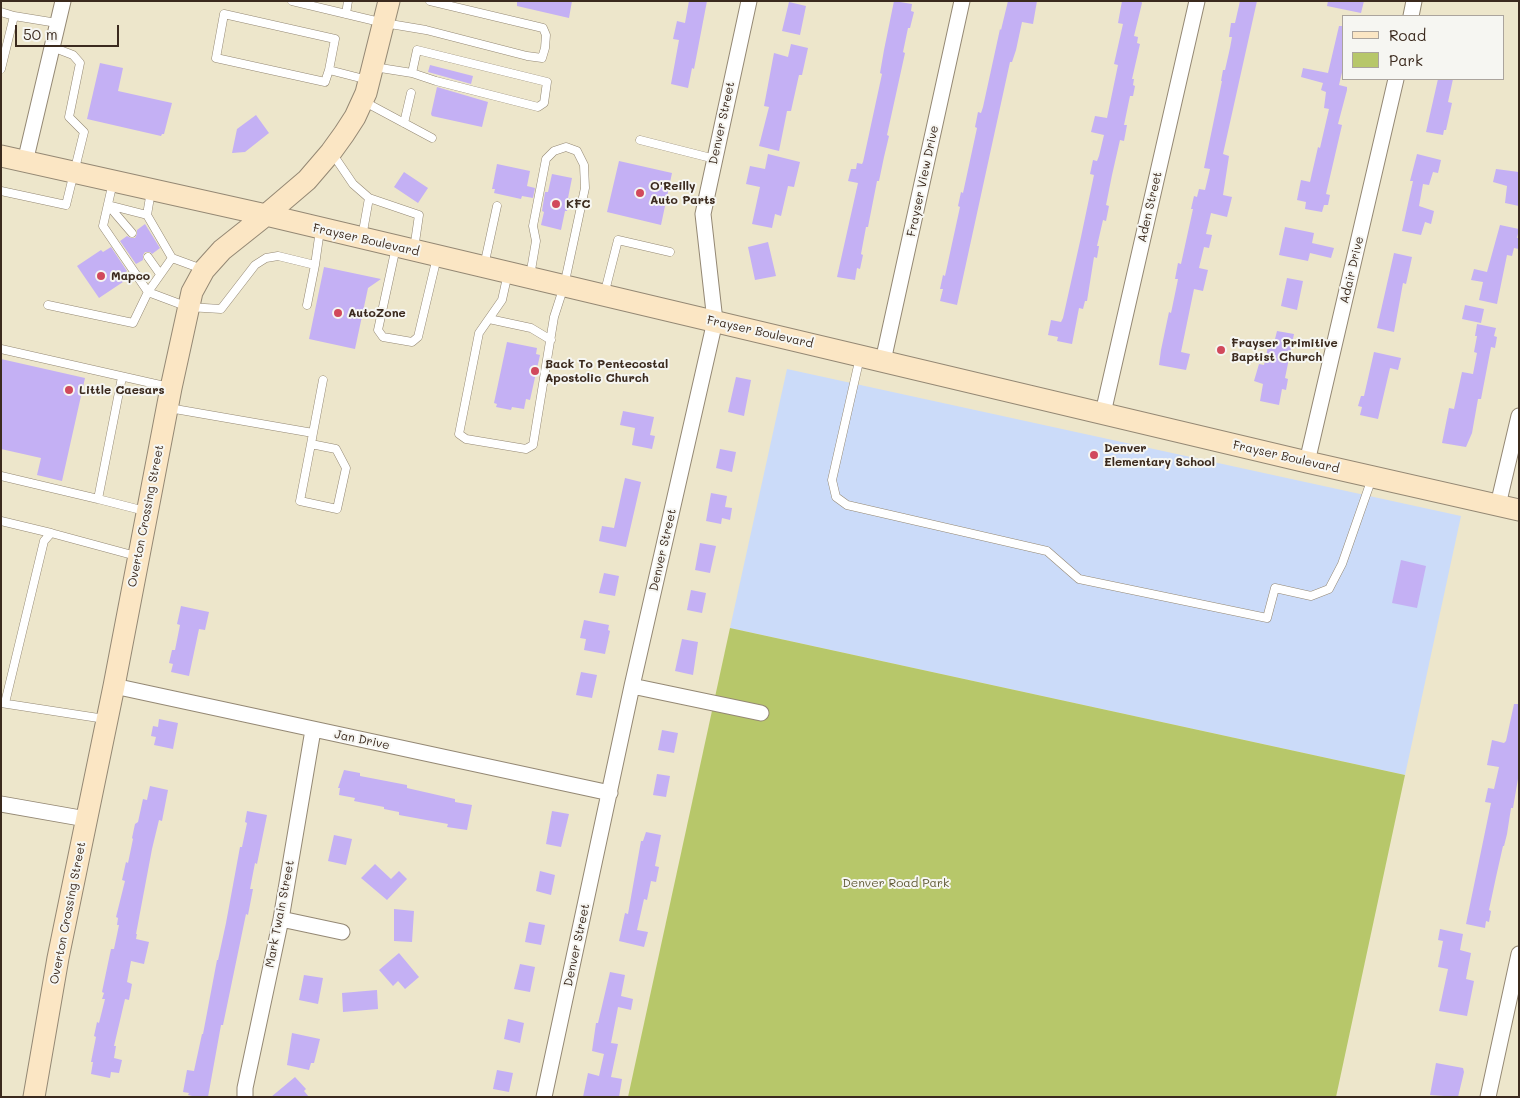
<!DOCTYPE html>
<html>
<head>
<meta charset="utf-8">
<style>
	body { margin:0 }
	#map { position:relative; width:1520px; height:1098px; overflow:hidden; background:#ede6cb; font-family:Mali,sans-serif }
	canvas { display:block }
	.frame { position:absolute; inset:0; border:2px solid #3b2a1e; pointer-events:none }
	.legend { position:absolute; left:1342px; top:15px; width:162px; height:65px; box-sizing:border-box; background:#f6f6f2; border:1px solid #aba49d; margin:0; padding:6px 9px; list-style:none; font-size:15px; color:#3b2a1e }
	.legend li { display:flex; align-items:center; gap:10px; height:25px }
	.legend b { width:25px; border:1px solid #aba49d }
	.scale { position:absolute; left:15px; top:25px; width:104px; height:22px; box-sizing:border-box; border:2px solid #3b2a1e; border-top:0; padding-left:6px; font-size:15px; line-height:18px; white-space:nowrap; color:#3b2a1e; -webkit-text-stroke:4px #f6f6f2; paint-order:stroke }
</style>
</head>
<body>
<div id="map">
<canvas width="1520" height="1098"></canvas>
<div class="frame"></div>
<ul class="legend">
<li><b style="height:6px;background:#fbe6c4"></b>Road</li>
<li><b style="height:14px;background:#b7c76a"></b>Park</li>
</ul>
<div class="scale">50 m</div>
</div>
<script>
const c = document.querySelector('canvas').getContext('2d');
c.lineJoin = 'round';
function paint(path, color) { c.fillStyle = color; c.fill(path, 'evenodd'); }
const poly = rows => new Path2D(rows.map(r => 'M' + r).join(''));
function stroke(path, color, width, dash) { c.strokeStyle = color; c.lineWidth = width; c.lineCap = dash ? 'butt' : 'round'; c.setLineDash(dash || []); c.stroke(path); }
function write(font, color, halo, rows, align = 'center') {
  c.font = font + ' Mali,sans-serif'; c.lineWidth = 4; c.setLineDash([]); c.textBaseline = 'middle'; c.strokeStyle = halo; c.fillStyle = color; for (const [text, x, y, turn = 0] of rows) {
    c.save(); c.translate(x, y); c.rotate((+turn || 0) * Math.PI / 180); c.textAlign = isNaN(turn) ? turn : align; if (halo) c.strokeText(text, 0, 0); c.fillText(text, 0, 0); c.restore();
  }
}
paint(poly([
	[787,369,1461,516,1405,775,730,628]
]), '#cbdbf9');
paint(poly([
	[730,628,1405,775,1336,1097,628,1097]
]), '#b7c76a');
paint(poly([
	[517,1,572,1,569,18,517,6],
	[689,1,707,1,694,69,692,68,688,88,671,84,679,40,673,39,677,21,685,23],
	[894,1,912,4,911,11,914,12,910,28,908,28,903,52,905,53,887,135,889,136,884,157,879,181,877,181,868,227,866,227,861,254,863,255,860,269,857,268,855,280,837,277,858,183,848,181,851,169,856,169,857,163,862,164,863,162,882,74,880,73,884,50],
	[1008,1,1037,1,1033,24,1022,22,1016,50,1012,62,1010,62,957,305,940,301,943,289,940,289,943,275,945,276,960,207,958,206,961,192,963,193,977,128,975,127,978,112,981,113,983,107,1000,29,1001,30],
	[1122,1,1141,1,1142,3,1134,36,1138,37,1137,43,1140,44,1132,79,1134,79,1133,85,1135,86,1133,96,1130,96,1124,125,1127,125,1124,141,1120,140,1112,175,1106,205,1109,206,1106,221,1103,220,1097,246,1099,246,1097,258,1094,257,1087,301,1085,301,1083,309,1079,308,1072,344,1057,341,1058,337,1048,335,1051,320,1061,322,1063,318,1081,237,1094,175,1090,174,1093,160,1097,161,1099,156,1104,135,1091,132,1095,116,1107,118,1118,65,1114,64,1123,24,1118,23],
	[1240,1,1257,1,1223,154,1229,156,1223,195,1232,197,1227,217,1211,213,1206,234,1212,235,1209,248,1204,247,1199,268,1208,270,1203,291,1194,289,1181,352,1190,354,1186,370,1159,365,1161,350,1169,312,1171,313,1176,289,1178,279,1175,279,1178,263,1181,264,1193,209,1191,209,1194,196,1197,197,1199,189,1205,190,1210,169,1204,168,1222,81,1221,81,1223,70,1225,70,1230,48,1232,37,1229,37,1231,23,1235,23],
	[1328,1,1364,1,1361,13,1327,6],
	[789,2,806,6,800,35,782,31],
	[1339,26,1344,26,1344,64,1339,85,1347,87,1347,90,1338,124,1342,125,1326,194,1330,195,1328,205,1324,205,1322,212,1305,209,1306,202,1297,200,1301,180,1310,182,1318,147,1320,148,1329,109,1324,108,1326,92,1321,90,1323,83,1301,77,1303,68,1328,73],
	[791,44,808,48,802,75,799,75,791,111,787,111,779,151,759,146,769,107,764,106,774,53,788,57],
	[100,63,123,68,118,91,172,103,164,134,162,134,161,136,87,119],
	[430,65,473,76,471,84,428,72],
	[1438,79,1453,79,1448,102,1452,103,1446,130,1444,130,1443,135,1426,132],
	[437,87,488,102,482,127,432,116,431,114],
	[256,115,269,133,245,152,232,153,237,129],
	[768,154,800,162,794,187,788,186,781,216,775,214,772,228,752,224,760,187,746,184,750,166,765,169],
	[1417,154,1441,160,1438,173,1433,172,1429,185,1423,184,1419,206,1434,211,1431,224,1425,222,1421,235,1402,231,1413,181,1410,181],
	[619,161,672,173,661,225,607,212],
	[497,164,530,171,527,186,535,188,533,198,522,196,521,199,494,193,495,189,492,189],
	[1496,169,1519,172,1519,206,1505,203,1507,186,1493,182],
	[404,172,428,188,418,203,394,187],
	[552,174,572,178,568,198,570,198,567,211,565,211,561,230,541,225,544,212,542,211,545,192,548,192],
	[145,224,160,248,152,254,150,252,145,252,143,255,143,260,136,264,120,241,127,236,131,238,135,238,137,234,137,230],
	[1500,225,1519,229,1517,238,1519,238,1519,249,1514,248,1512,256,1507,255,1497,304,1479,300,1483,282,1471,280,1474,269,1487,272],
	[1285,227,1314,233,1312,243,1334,248,1331,258,1310,253,1308,261,1279,255],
	[768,242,776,276,755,280,748,247],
	[111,247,127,271,121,275,124,278,121,280,123,282,99,298,77,266,101,250,103,252],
	[1394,253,1412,257,1406,284,1403,283,1394,332,1377,328],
	[324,267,381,279,368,288,355,349,309,339],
	[1287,278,1303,281,1297,310,1281,306],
	[1465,305,1484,309,1481,323,1462,319],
	[1477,324,1496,328,1494,336,1497,337,1495,348,1491,347,1481,399,1478,399,1472,433,1466,447,1442,443,1449,408,1454,409,1462,372,1473,374,1477,353,1474,352,1477,336,1475,336],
	[1277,331,1294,334,1285,378,1288,379,1286,390,1282,389,1279,405,1260,401,1263,384,1254,381,1259,364,1264,365,1269,342,1274,343],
	[507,342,537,348,536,354,540,355,530,400,526,399,524,409,512,407,511,410,496,407,497,404,494,403],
	[1374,352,1401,358,1398,370,1390,368,1378,419,1360,415,1362,407,1358,406,1361,396,1364,396],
	[1,359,85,378,62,481,37,475,41,458,1,449],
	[736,377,751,380,744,416,728,412],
	[623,411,654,417,650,435,655,436,652,449,632,445,635,428,620,425],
	[720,449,736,452,732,472,716,468],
	[625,478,641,482,626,547,599,541,602,526,614,528],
	[711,493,727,496,725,507,732,508,730,520,722,518,721,524,706,521],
	[700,543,716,546,710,573,695,570],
	[1401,560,1426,566,1417,608,1392,603],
	[604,573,619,576,615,596,599,593],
	[691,590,706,593,702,613,687,610],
	[181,606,209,612,205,630,199,629,189,676,171,672,173,664,169,663,172,650,175,650,180,625,177,624],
	[584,620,609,625,608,630,610,631,605,654,584,650,586,639,580,638],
	[682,639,698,642,693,675,675,671],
	[581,672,597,675,592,698,576,695],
	[1514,704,1519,704,1519,773,1513,808,1511,808,1507,834,1504,846,1503,846,1496,877,1489,910,1491,911,1489,922,1486,921,1485,928,1466,924,1491,803,1485,802,1488,788,1494,789,1499,767,1487,765,1492,740,1504,743,1506,741],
	[159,719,178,723,173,749,154,745,156,737,151,736,153,726,158,727],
	[662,730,678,733,674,753,658,750],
	[344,770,360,773,360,776,407,785,407,788,455,799,455,802,472,805,467,830,447,827,448,824,399,815,399,812,384,809,384,807,354,801,355,798,339,795,340,788,338,788],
	[657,774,670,776,666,797,653,795],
	[150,786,168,790,162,821,159,820,152,849,136,934,137,934,136,939,149,942,144,964,131,961,127,982,132,984,129,1000,125,999,114,1046,116,1046,114,1058,122,1060,119,1073,111,1072,110,1078,91,1074,93,1062,91,1062,96,1037,94,1036,97,1022,99,1023,105,999,102,999,104,993,102,992,111,949,114,949,119,925,117,925,118,918,116,917,125,881,122,880,126,862,128,863,133,839,132,838,135,824,138,822,143,799,147,800],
	[247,811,267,815,257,864,255,863,250,889,253,889,248,915,246,914,223,1025,221,1025,208,1097,196,1097,188,1095,189,1093,183,1092,187,1070,194,1071,202,1034,203,1034,217,960,218,960,226,923,240,847,242,847,247,823,245,822],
	[552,811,569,814,561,847,546,844],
	[646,832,661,835,655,866,659,867,656,882,651,881,647,900,644,899,637,930,648,932,644,947,619,941,625,913,628,914,641,841,643,841],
	[334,835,352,839,346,865,328,861],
	[375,864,391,879,399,871,407,879,387,900,361,878],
	[540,871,555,875,551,895,536,891],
	[394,909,414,911,412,942,394,941],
	[529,922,545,925,541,945,525,942],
	[1440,929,1463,934,1460,950,1471,953,1466,979,1474,981,1467,1016,1439,1011,1448,969,1438,967,1443,941,1438,940],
	[399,953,419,977,405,989,398,981,393,986,379,970],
	[520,964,535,967,530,992,514,989],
	[610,972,625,975,621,996,633,999,631,1010,618,1007,611,1043,618,1044,611,1077,622,1079,619,1097,583,1097,588,1073,599,1076,604,1054,592,1051,596,1023,598,1023],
	[304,975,323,978,318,1004,299,1000],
	[377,990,378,1009,343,1012,342,993],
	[508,1019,524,1023,520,1043,504,1039],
	[292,1033,320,1039,314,1063,311,1063,309,1070,287,1065],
	[1436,1063,1463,1068,1464,1072,1458,1097,1430,1095],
	[497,1070,513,1073,509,1092,493,1089],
	[295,1077,306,1089,304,1091,309,1097,271,1097]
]), '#c4b0f4');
const lane = poly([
	[292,1,384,23,426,30,527,56,542,58,545,48,546,35,543,28,430,1],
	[1,12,14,16,1,69],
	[346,14,348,1],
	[14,16,57,23],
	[374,67,412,73,436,81,538,107,544,103,547,82,417,50,412,73],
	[329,70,335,39,224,14,216,58,325,82,329,70,368,80],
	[363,101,432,138],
	[404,123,411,93],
	[640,140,715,159],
	[332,153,353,184,369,198,419,215,414,249],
	[113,182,103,226,148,292,188,307,221,309,255,265,266,258,278,256,315,265,320,230],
	[1,191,66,205,84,132,69,117,80,63,73,55,52,47],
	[151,191,147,215,172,258,202,269],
	[108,205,147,215],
	[108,205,132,233],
	[362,237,369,198],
	[396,247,378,330,383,337,412,342,418,337,437,257],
	[148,257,160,274],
	[484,266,497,206],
	[508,273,502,300,479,333,459,434,466,439,526,449,533,445,554,317,564,286,585,188,584,165,577,151,566,147,554,151,546,159,533,226,536,241,530,276],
	[604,295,618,240,670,252],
	[48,305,133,323,148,292,172,258],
	[307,305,315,265],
	[489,319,531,328,551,340],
	[1,349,169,387],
	[860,357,832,480,836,497,847,505,1047,551,1079,579,1267,618,1275,588,1311,596,1329,589,1342,564,1372,478],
	[122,377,98,499,145,511],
	[169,408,313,433],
	[311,444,336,449,346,468,337,509,300,501,311,444,313,433,323,380],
	[1,476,98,499],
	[1,521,51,533],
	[1,703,105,719],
	[5,703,44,541,51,533,136,556]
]);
const street = poly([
	[1411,16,1414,1],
	[25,162,63,1],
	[883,361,962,1],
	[1103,413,1197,1],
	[1307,462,1396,79],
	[1498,505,1519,416],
	[114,686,610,793],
	[632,686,761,713],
	[1,804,86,819],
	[281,919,342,932],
	[245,1097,245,1088,281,919,313,730],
	[544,1097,632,686,715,321,703,214,749,1],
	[1488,1097,1519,954]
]);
const secondary = poly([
	[1,156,266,215,1307,462,1519,510],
	[34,1097,58,958,114,686,171,388,192,292,204,270,222,250,266,215,307,180,331,152,344,134,355,117,366,93,389,1]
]);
stroke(lane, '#948874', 9);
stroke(street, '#948874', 17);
stroke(secondary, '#948874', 23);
stroke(lane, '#fff', 8);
stroke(street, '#fff', 15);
stroke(secondary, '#fbe6c4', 21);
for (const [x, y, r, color] of [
	[640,193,5,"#d1495b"],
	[556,204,5,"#d1495b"],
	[101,276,5,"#d1495b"],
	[338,313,5,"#d1495b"],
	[1221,350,5,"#d1495b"],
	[535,371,5,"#d1495b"],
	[69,390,5,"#d1495b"],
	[1094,455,5,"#d1495b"]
]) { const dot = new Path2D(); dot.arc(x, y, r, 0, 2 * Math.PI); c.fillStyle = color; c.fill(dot); stroke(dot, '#f6f6f2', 2); }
write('12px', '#3b2a1e', '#f6f6f2', [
	["Denver Street",722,123,-78],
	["Frayser View Drive",923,181,-78],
	["Aden Street",1150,207,-77],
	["Frayser Boulevard",366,240,13],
	["Adair Drive",1352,270,-77],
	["Frayser Boulevard",760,332,13],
	["Frayser Boulevard",1286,457,13],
	["Overton Crossing Street",146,516,-79],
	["Denver Street",663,550,-77],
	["Jan Drive",362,740,12],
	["Overton Crossing Street",68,913,-79],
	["Mark Twain Street",280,914,-79],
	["Denver Street",577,945,-78]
]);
write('bold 12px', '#3b2a1e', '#f6f6f2', [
	["O'Reilly",650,186],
	["Auto Parts",650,200],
	["KFC",566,204],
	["Mapco",111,276],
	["AutoZone",348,313],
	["Frayser Primitive",1231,343],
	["Baptist Church",1231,357],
	["Back To Pentecostal",545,364],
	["Apostolic Church",545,378],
	["Little Caesars",79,390],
	["Denver",1104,448],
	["Elementary School",1104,462]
], 'left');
write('12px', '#605935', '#f6f6f2', [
	["Denver Road Park",896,883]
]);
</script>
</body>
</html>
